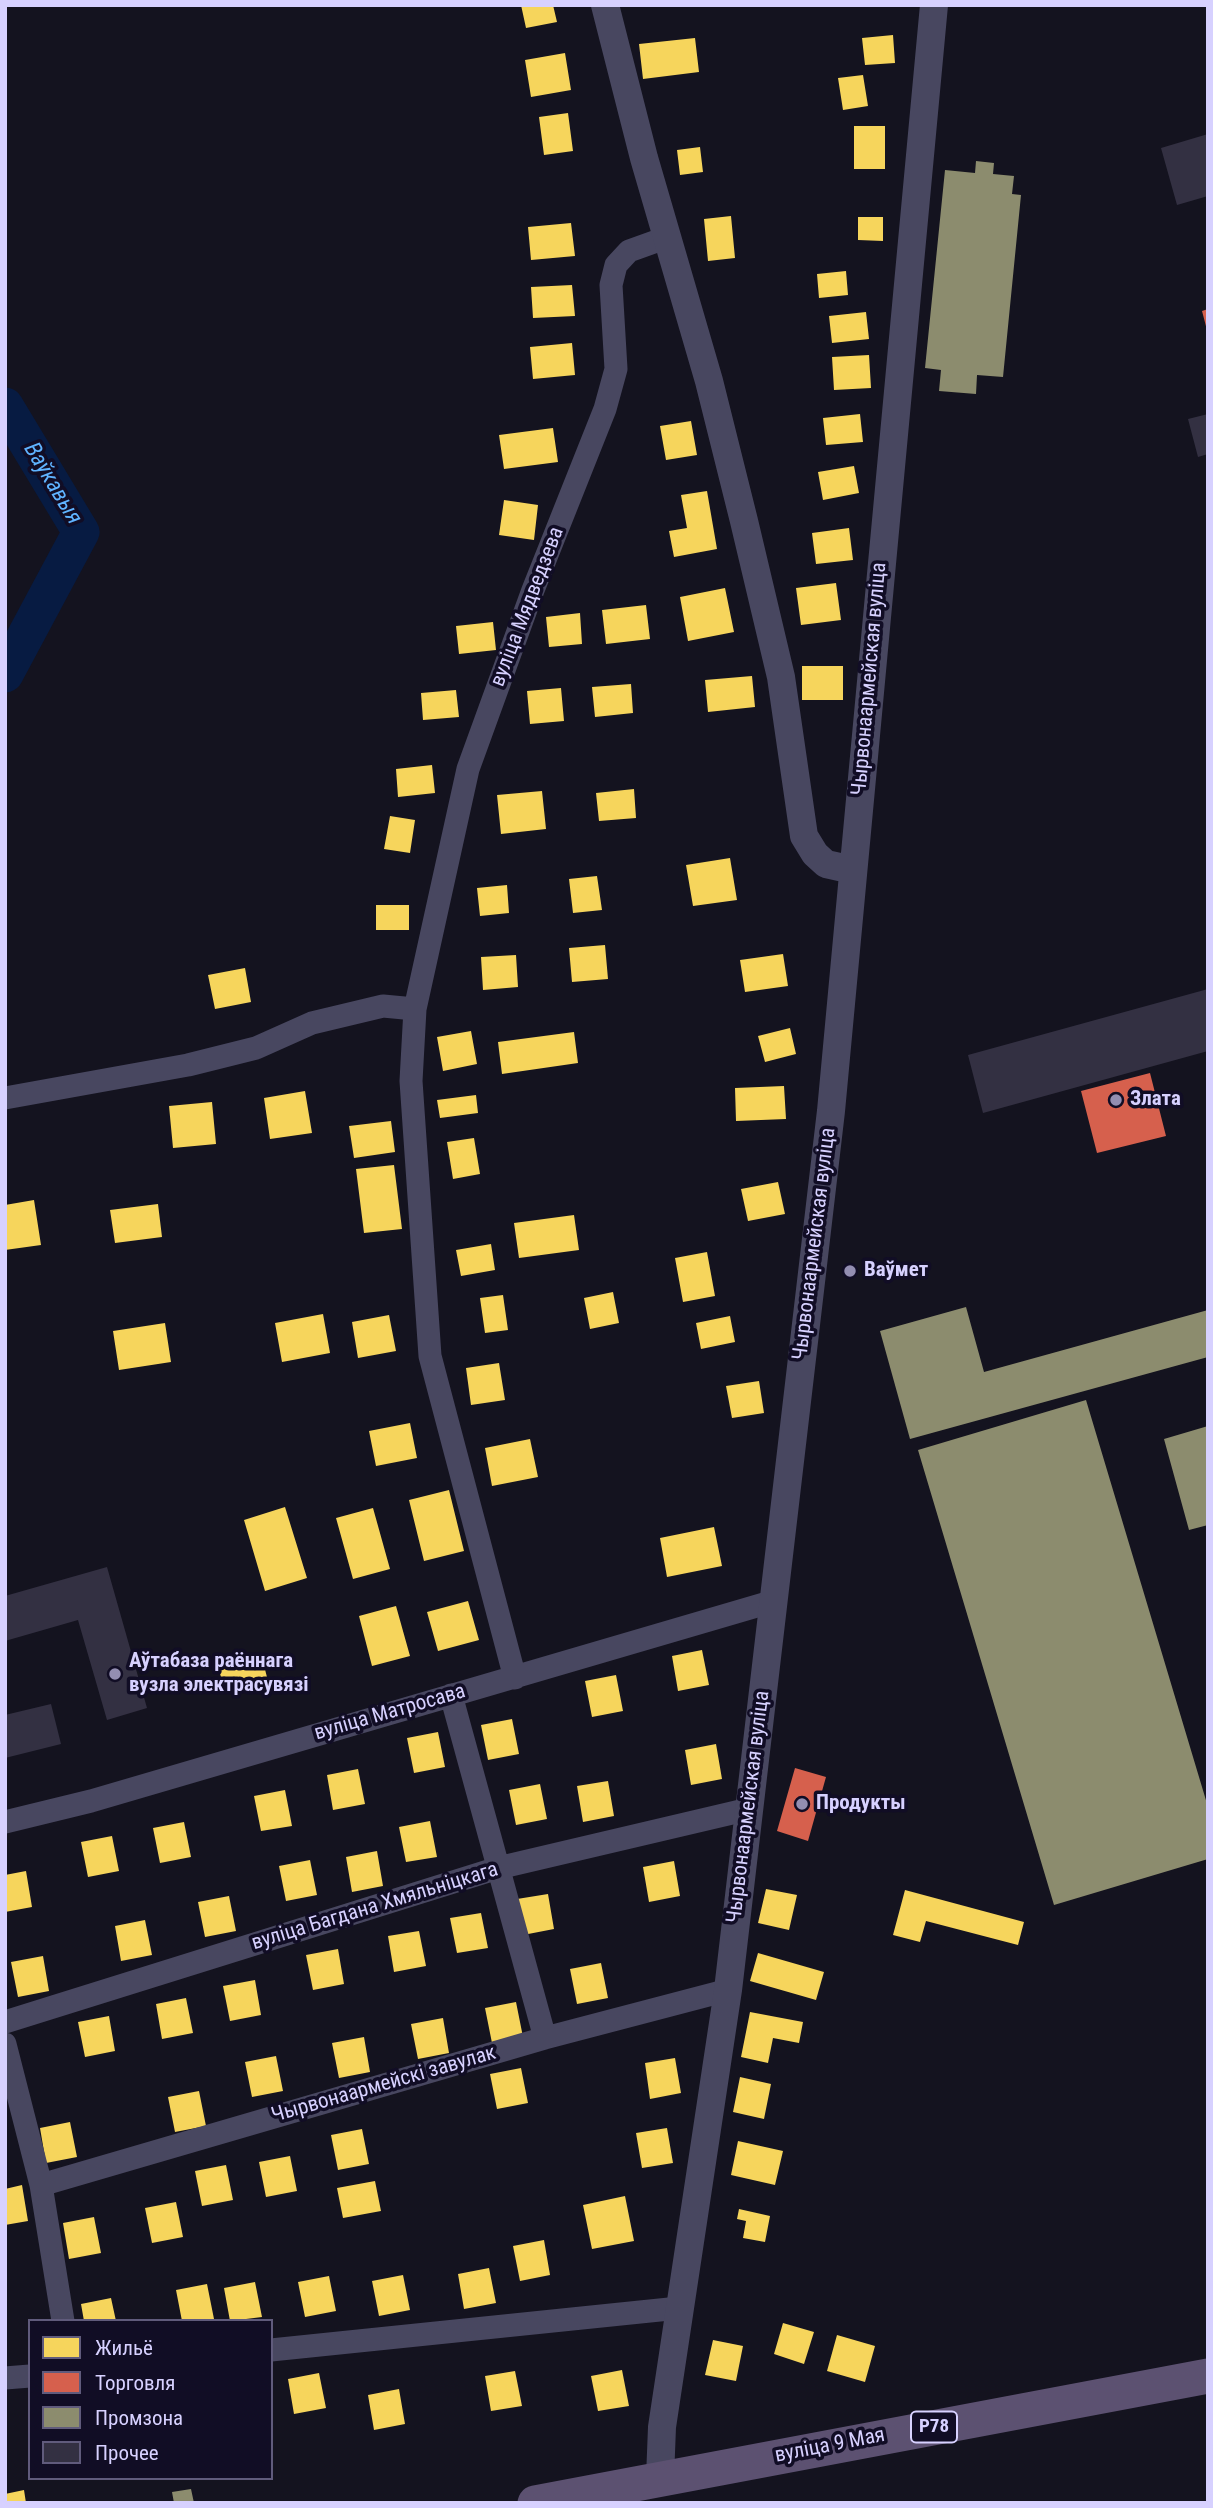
<!DOCTYPE html>
<html>
<head>
<meta charset="utf-8">
<style>
	body { margin:0 }
	#map { position:relative; width:1213px; height:2508px; overflow:hidden; background:#14131f; font-family:"Roboto Condensed",sans-serif }
	canvas { display:block }
	.frame { position:absolute; inset:0; border:7px solid #d7d1ff; pointer-events:none }
	.legend { position:absolute; left:28px; top:2319px; width:245px; height:161px; box-sizing:border-box; background:#110d25; border:2px solid #605b7c; margin:0; padding:9px 12px; list-style:none; font-size:21px; color:#d7d1ff }
	.legend li { display:flex; align-items:center; gap:14px; height:35px }
	.legend b { width:35px; border:2px solid #605b7c }
</style>
</head>
<body>
<div id="map">
<canvas width="1213" height="2508"></canvas>
<div class="frame"></div>
<ul class="legend">
<li><b style="height:19px;background:#f6d55c"></b>Жильё</li>
<li><b style="height:19px;background:#d6604d"></b>Торговля</li>
<li><b style="height:19px;background:#8c8c6e"></b>Промзона</li>
<li><b style="height:19px;background:#333042"></b>Прочее</li>
</ul>
</div>
<script>
const c = document.querySelector('canvas').getContext('2d');
c.lineJoin = 'round';
function paint(path, color) { c.fillStyle = color; c.fill(path, 'evenodd'); }
const poly = rows => new Path2D(rows.map(r => 'M' + r).join(''));
function stroke(path, color, width, dash) { c.strokeStyle = color; c.lineWidth = width; c.lineCap = dash ? 'butt' : 'round'; c.setLineDash(dash || []); c.stroke(path); }
function write(font, color, halo, rows, align = 'center') {
  c.font = font + ' "Roboto Condensed",sans-serif'; c.lineWidth = 7; c.setLineDash([]); c.textBaseline = 'middle'; c.strokeStyle = halo; c.fillStyle = color; for (const [text, x, y, turn = 0] of rows) {
    c.save(); c.translate(x, y); c.rotate((+turn || 0) * Math.PI / 180); c.textAlign = isNaN(turn) ? turn : align; if (halo) c.strokeText(text, 0, 0); c.fillText(text, 0, 0); c.restore();
  }
}
paint(poly([
	[521,5,553,5,557,22,526,28],
	[893,35,895,63,865,65,862,38],
	[695,38,699,72,643,79,639,44],
	[565,53,571,90,531,97,525,60],
	[863,75,868,106,843,110,838,78],
	[568,113,573,151,544,155,539,117],
	[854,126,885,126,885,169,854,169],
	[700,147,703,172,680,175,677,150],
	[731,216,735,258,708,261,704,219],
	[858,217,883,217,883,241,858,240],
	[571,223,575,256,531,260,528,227],
	[846,271,848,295,819,298,817,274],
	[572,285,575,316,533,318,531,287],
	[866,312,869,339,832,343,829,316],
	[572,343,575,375,533,379,530,347],
	[869,355,871,388,834,390,832,357],
	[860,414,863,442,826,445,823,418],
	[691,421,697,455,666,460,660,426],
	[553,428,558,462,504,469,499,435],
	[854,466,859,493,823,500,818,472],
	[707,491,717,549,674,557,669,531,687,528,681,495],
	[504,500,538,505,534,540,499,535],
	[849,528,853,560,816,564,812,533],
	[836,583,841,620,801,625,796,588],
	[725,588,734,632,688,641,680,597],
	[646,605,650,639,606,644,602,610],
	[580,613,582,644,549,647,546,617],
	[493,622,496,650,459,654,456,626],
	[802,666,843,666,843,700,802,700],
	[752,676,755,707,708,712,705,680],
	[631,684,633,713,595,717,592,687],
	[561,688,564,721,530,724,527,691],
	[456,690,459,717,423,720,421,693],
	[432,765,435,793,398,797,396,769],
	[634,789,636,818,599,821,596,793],
	[542,791,546,829,501,834,497,795],
	[390,816,415,820,410,853,384,849],
	[730,858,737,900,693,906,686,865],
	[597,876,602,910,573,913,569,879],
	[507,885,509,913,480,916,477,888],
	[376,905,409,905,409,930,376,930],
	[605,945,608,979,572,982,569,948],
	[783,954,788,986,745,992,740,960],
	[516,955,518,987,483,990,481,957],
	[245,968,251,1002,215,1009,208,975],
	[790,1028,796,1054,765,1062,758,1036],
	[471,1031,477,1064,443,1071,437,1037],
	[574,1032,578,1063,502,1074,498,1042],
	[784,1086,786,1119,736,1121,735,1088],
	[305,1091,312,1133,270,1139,264,1098],
	[476,1095,478,1113,440,1118,437,1100],
	[212,1102,216,1144,173,1148,169,1106],
	[391,1121,395,1152,354,1158,349,1126],
	[474,1138,480,1174,453,1179,447,1142],
	[394,1165,402,1229,364,1233,356,1169],
	[778,1182,785,1214,748,1221,741,1189],
	[34,1200,41,1245,5,1250,5,1205],
	[158,1204,162,1237,115,1243,110,1210],
	[574,1215,579,1250,519,1258,514,1223],
	[491,1244,495,1270,461,1276,456,1250],
	[707,1252,715,1296,683,1302,675,1258],
	[613,1292,619,1323,590,1329,584,1298],
	[503,1295,508,1330,485,1333,480,1298],
	[323,1314,330,1353,282,1362,275,1323],
	[389,1315,396,1351,358,1358,352,1322],
	[730,1316,735,1342,701,1349,696,1323],
	[165,1323,171,1362,119,1370,113,1331],
	[499,1363,505,1400,471,1405,466,1368],
	[759,1381,764,1413,732,1418,726,1386],
	[410,1423,417,1458,376,1466,369,1431],
	[530,1439,538,1477,492,1486,485,1448],
	[449,1490,464,1551,424,1561,409,1500],
	[285,1507,307,1578,265,1591,244,1520],
	[373,1508,390,1569,353,1579,336,1518],
	[714,1527,722,1566,667,1577,660,1538],
	[468,1601,479,1640,438,1651,427,1612],
	[396,1606,410,1656,372,1666,359,1616],
	[702,1650,709,1685,678,1691,672,1656],
	[261,1654,268,1681,225,1692,218,1666],
	[616,1675,623,1711,592,1717,585,1681],
	[512,1719,519,1754,488,1760,481,1725],
	[438,1732,445,1767,414,1773,407,1738],
	[716,1744,722,1779,691,1785,685,1750],
	[358,1769,365,1804,333,1810,327,1775],
	[608,1781,614,1816,583,1822,577,1786],
	[540,1784,547,1819,516,1825,509,1790],
	[285,1790,292,1826,261,1831,254,1796],
	[430,1821,437,1857,406,1862,399,1827],
	[184,1822,191,1857,160,1863,153,1828],
	[112,1836,119,1871,88,1877,81,1842],
	[377,1851,383,1886,352,1892,346,1857],
	[310,1860,317,1895,286,1901,279,1866],
	[674,1861,680,1896,649,1902,643,1867],
	[26,1871,32,1907,5,1912,5,1875],
	[766,1889,797,1895,789,1930,758,1923],
	[905,1890,1024,1922,1018,1945,926,1921,920,1942,893,1935],
	[548,1894,554,1929,523,1935,517,1899],
	[229,1896,236,1931,205,1937,198,1902],
	[481,1913,488,1948,457,1953,450,1918],
	[145,1920,152,1955,121,1961,115,1926],
	[419,1931,426,1966,394,1972,388,1936],
	[338,1949,344,1984,313,1990,306,1955],
	[758,1953,824,1972,816,2000,750,1981],
	[43,1956,49,1991,18,1997,11,1962],
	[601,1963,608,1998,577,2004,570,1969],
	[255,1980,261,2015,230,2021,223,1986],
	[186,1998,193,2033,162,2039,156,2004],
	[516,2002,523,2037,492,2043,485,2008],
	[750,2012,803,2022,799,2043,773,2038,768,2063,741,2057],
	[109,2016,115,2051,85,2057,78,2022],
	[443,2018,449,2053,418,2059,411,2024],
	[364,2037,370,2072,339,2078,332,2043],
	[276,2056,283,2091,252,2097,245,2062],
	[675,2058,681,2093,650,2099,645,2063],
	[521,2068,528,2103,497,2109,490,2074],
	[740,2077,771,2084,764,2119,733,2112],
	[199,2091,206,2126,175,2132,168,2097],
	[70,2122,77,2157,46,2163,40,2128],
	[667,2128,673,2163,642,2168,636,2133],
	[362,2129,369,2164,338,2170,331,2135],
	[738,2141,783,2151,775,2185,731,2175],
	[290,2156,297,2191,266,2197,259,2162],
	[226,2165,233,2200,202,2206,195,2171],
	[375,2181,381,2211,343,2218,337,2188],
	[22,2185,28,2221,5,2225,5,2189],
	[625,2196,634,2241,592,2249,583,2205],
	[176,2202,183,2237,152,2243,145,2208],
	[739,2209,770,2216,765,2242,743,2238,746,2221,737,2219],
	[94,2217,101,2253,69,2259,63,2223],
	[544,2240,550,2275,520,2281,513,2246],
	[489,2268,496,2303,464,2309,458,2274],
	[403,2275,410,2310,379,2316,372,2281],
	[329,2276,336,2311,305,2317,298,2282],
	[255,2282,262,2317,230,2321,224,2288],
	[207,2284,214,2319,182,2321,176,2290],
	[111,2298,116,2321,84,2321,81,2304],
	[783,2323,814,2332,804,2364,774,2354],
	[837,2335,875,2346,865,2382,827,2371],
	[713,2340,743,2346,736,2381,705,2375],
	[622,2370,629,2406,598,2411,591,2376],
	[515,2371,522,2406,491,2411,485,2376],
	[319,2373,326,2408,294,2414,288,2379],
	[399,2389,405,2424,374,2430,368,2395],
	[24,2490,26,2503,5,2503,5,2494]
]), '#f6d55c');
paint(poly([
	[1208,309,1208,330,1207,330,1202,311],
	[1150,1073,1166,1136,1097,1153,1081,1091],
	[795,1768,826,1777,808,1841,777,1831]
]), '#d6604d');
paint(poly([
	[976,161,994,163,993,174,1014,176,1012,194,1021,195,1003,377,977,375,976,394,939,391,941,370,925,368,945,170,975,173],
	[966,1307,984,1372,1208,1310,1208,1357,910,1439,880,1331],
	[1086,1400,1208,1807,1208,1859,1054,1905,918,1450],
	[1208,1426,1208,1525,1189,1530,1164,1439],
	[191,2489,194,2503,174,2503,172,2492]
]), '#8c8c6e');
stroke(poly([
	[5,406,81,532,5,674]
]), '#071b42', 37);
paint(poly([
	[1208,134,1208,196,1177,205,1161,148],
	[1208,414,1208,454,1198,457,1188,419],
	[1208,989,1208,1051,983,1113,968,1055],
	[107,1567,147,1708,107,1720,78,1620,5,1641,5,1596],
	[51,1704,61,1744,5,1758,5,1715]
]), '#333042');
stroke(poly([
	[5,1098,188,1065,256,1048,312,1023,383,1006,415,1009],
	[515,1678,430,1356,411,1081,415,1009,468,769,533,590,605,409,616,369,611,285,616,265,629,251,668,237],
	[451,1695,545,2038],
	[5,1822,91,1801,774,1601],
	[5,2022,498,1868,749,1809],
	[5,2044,41,2185,63,2321],
	[41,2185,545,2038,728,1990],
	[271,2350,679,2308],
	[5,2378,30,2376]
]), '#484760', 23);
stroke(poly([
	[605,5,644,158,709,381,744,521,781,677,804,836,815,854,826,864,853,870],
	[660,2478,662,2427,728,1990,831,1111,934,5]
]), '#484760', 28);
stroke(poly([
	[535,2503,1208,2376]
]), '#5c5171', 35);
for (const [x, y, r, color] of [
	[1116,1100,7,"#938eb1"],
	[850,1271,7,"#938eb1"],
	[115,1674,7,"#938eb1"],
	[802,1804,7,"#938eb1"]
]) { const dot = new Path2D(); dot.arc(x, y, r, 0, 2 * Math.PI); c.fillStyle = color; c.fill(dot); stroke(dot, '#110d25', 2.5); }
for (const [x, y, w] of [
	[934,2427,46]
]) { const box = new Path2D(); box.roundRect(x - w / 2, y - 15.5, w, 31, 5); c.fillStyle = '#110d25'; c.fill(box); stroke(box, '#d7d1ff', 2); }
write('bold 19px', '#d7d1ff', null, [
	["Р78",934,2427]
]);
write('21px', '#d7d1ff', '#110d25', [
	["вуліца Мядведзева",528,607,-69],
	["Чырвонаармейская вуліца",870,679,-85],
	["Чырвонаармейская вуліца",815,1244,-83],
	["вуліца Матросава",390,1713,-16],
	["Чырвонаармейская вуліца",749,1807,-83],
	["вуліца Багдана Хмяльніцкага",375,1907,-17],
	["Чырвонаармейскі завулак",384,2085,-16],
	["вуліца 9 Мая",830,2446,-11]
]);
write('bold 21px', '#d7d1ff', '#110d25', [
	["Злата",1130,1100],
	["Ваўмет",864,1271],
	["Аўтабаза раённага",129,1662],
	["вузла электрасувязі",129,1686],
	["Продукты",816,1804]
], 'left');
write('italic 23px', '#5fb3ff', '#110d25', [
	["Ваўкавыя",52,484,59]
]);
</script>
</body>
</html>
